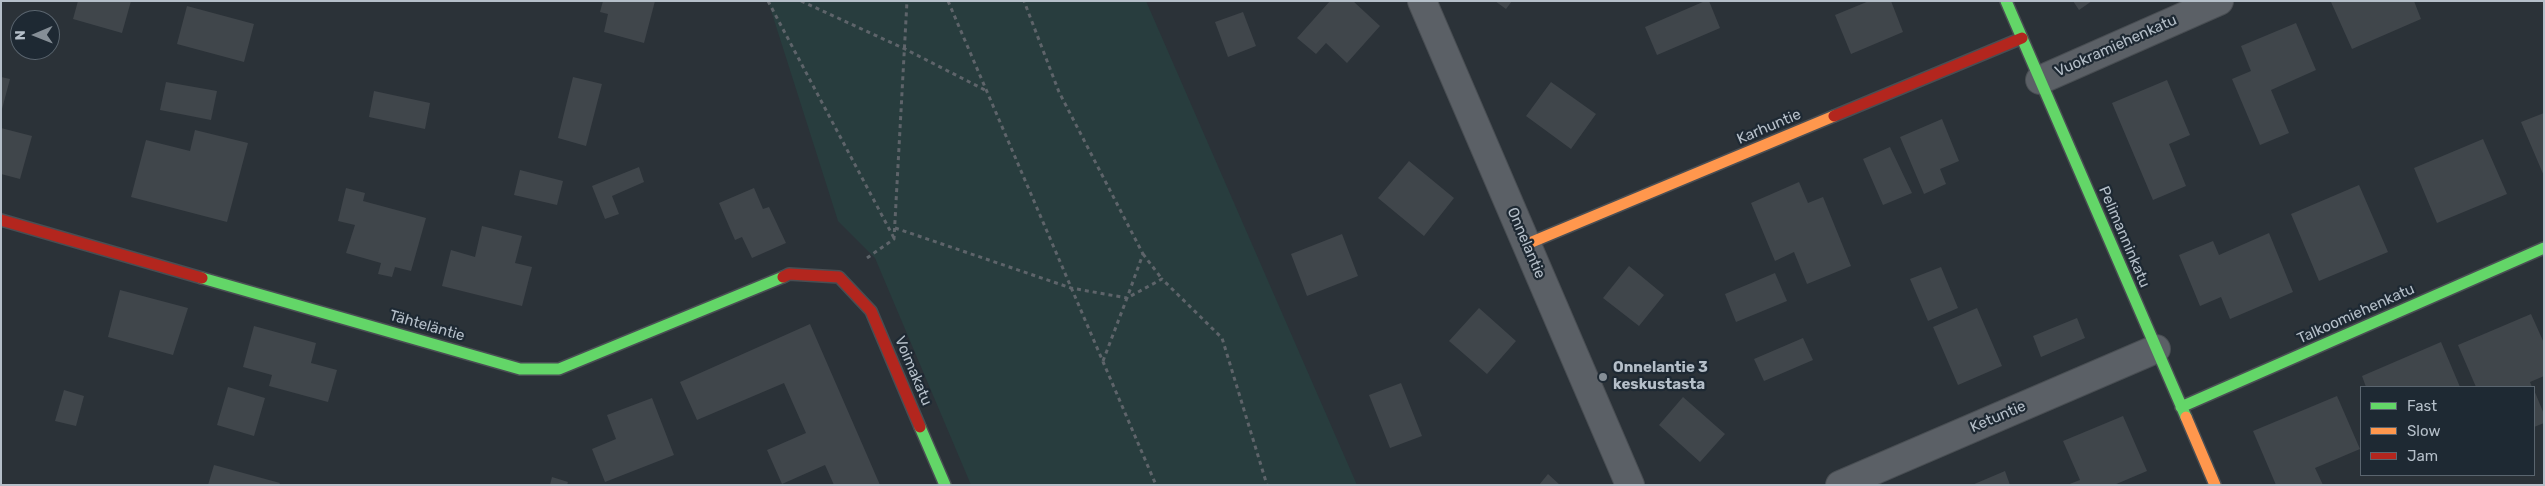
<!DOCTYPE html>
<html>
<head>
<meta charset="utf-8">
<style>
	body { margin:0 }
	#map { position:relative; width:2545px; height:486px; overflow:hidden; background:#2b3238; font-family:Rubik,sans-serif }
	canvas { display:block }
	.frame { position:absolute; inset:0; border:2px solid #b5bfc9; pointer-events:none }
	.legend { position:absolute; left:2360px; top:386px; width:175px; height:90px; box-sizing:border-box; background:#1e2933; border:1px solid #5a656f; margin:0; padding:6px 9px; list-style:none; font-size:15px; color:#b5bfc9 }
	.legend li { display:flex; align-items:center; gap:10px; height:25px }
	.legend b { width:25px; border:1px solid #5a656f }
	.north { position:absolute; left:10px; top:10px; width:50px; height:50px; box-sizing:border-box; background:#1e2933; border:1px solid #5a656f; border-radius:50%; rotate:269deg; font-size:14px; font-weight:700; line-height:20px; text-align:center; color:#b5bfc9 }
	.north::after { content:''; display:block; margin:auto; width:18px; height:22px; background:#858e96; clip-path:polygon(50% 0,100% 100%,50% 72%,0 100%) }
</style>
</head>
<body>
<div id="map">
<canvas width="2545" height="486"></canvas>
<div class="frame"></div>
<ul class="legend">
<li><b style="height:6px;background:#63d668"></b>Fast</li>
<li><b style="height:6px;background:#ff974d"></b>Slow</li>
<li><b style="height:6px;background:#b3261e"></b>Jam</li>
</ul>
<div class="north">N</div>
</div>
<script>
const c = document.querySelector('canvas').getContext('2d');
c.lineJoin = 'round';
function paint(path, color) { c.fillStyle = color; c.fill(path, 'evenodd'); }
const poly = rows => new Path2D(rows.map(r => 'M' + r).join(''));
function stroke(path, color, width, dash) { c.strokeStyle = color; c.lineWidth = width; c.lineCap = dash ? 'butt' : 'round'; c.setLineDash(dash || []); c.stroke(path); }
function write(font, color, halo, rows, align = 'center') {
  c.font = font + ' Rubik,sans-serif'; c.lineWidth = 4.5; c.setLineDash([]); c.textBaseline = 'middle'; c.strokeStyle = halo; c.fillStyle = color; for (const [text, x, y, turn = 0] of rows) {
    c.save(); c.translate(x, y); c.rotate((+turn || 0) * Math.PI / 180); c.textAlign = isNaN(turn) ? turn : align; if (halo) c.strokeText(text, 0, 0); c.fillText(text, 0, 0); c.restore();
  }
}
paint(poly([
	[768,1,1146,1,1357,485,971,485,875,258,838,221]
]), '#283d3e');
paint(poly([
	[78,1,131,1,122,33,73,19],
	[603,1,655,1,644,43,604,32,608,14,600,12],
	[1330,1,1353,1,1380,26,1347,63,1326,43,1316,54,1297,38],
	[1495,1,1512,1,1506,9],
	[1705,1,1709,1,1720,28,1657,55,1645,27],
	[1869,1,1891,1,1903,32,1851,54,1835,15],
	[2073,1,2092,1,2079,10],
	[2334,1,2414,1,2421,19,2352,49,2331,2],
	[187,6,254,24,244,62,177,44],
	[1243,12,1256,46,1228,57,1215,22],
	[2296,23,2316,70,2271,90,2289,133,2260,145,2232,79,2251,71,2241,46],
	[1,77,10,79,2,109,1,109],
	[573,77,602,84,586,146,558,138],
	[2167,80,2190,135,2169,144,2186,186,2153,200,2112,103],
	[166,82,217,91,211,120,160,110],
	[1551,82,1596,114,1571,149,1526,116],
	[374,91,430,103,425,129,369,117],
	[2544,113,2544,176,2521,122],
	[1942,119,1959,161,1940,169,1946,184,1924,194,1900,137],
	[1,128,32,136,20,179,1,174],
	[195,130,248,143,227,222,131,197,146,140,190,151],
	[2483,139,2507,194,2437,223,2414,168],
	[1890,147,1912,193,1883,205,1863,159],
	[1409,161,1454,198,1424,236,1378,198],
	[639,167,644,182,612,196,619,214,605,219,592,186],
	[520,170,563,181,557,205,514,195],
	[1799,182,1808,203,1823,197,1851,266,1807,284,1794,252,1775,261,1751,203],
	[2359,185,2388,252,2319,281,2291,214],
	[346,188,365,193,363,201,426,218,411,271,395,267,392,277,378,274,381,263,346,253,355,225,338,221],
	[754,188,763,209,769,207,786,243,752,258,742,237,735,240,719,203],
	[482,226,522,236,515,263,532,267,522,306,442,286,451,250,475,257],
	[2269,233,2293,292,2230,319,2221,297,2200,306,2179,255,2213,241,2219,255],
	[1342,234,1358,276,1307,296,1291,254],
	[1629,266,1664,295,1639,326,1603,298],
	[1941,267,1958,308,1928,321,1910,279],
	[1775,273,1787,301,1736,322,1725,294],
	[120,290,188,308,173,355,108,337],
	[1479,308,1516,341,1487,374,1449,341],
	[1977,308,2002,366,1958,385,1933,327],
	[2531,314,2544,343,2544,376,2530,382,2532,387,2476,387,2458,345],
	[2077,318,2085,338,2041,357,2033,336],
	[810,324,880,485,834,485,825,465,782,484,767,450,806,433,784,383,697,420,680,382],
	[254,326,316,343,311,363,337,370,328,402,269,386,272,375,243,367],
	[1803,338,1813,360,1764,381,1754,359],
	[2441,342,2460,387,2366,387,2362,376],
	[1401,383,1422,436,1390,448,1369,395],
	[228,387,265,398,254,436,217,425],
	[64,390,84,396,76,426,55,421],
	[2534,390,2544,414,2544,423,2534,427],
	[2337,396,2360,449,2315,468,2323,485,2276,485,2253,431],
	[1683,397,1725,434,1700,462,1659,425],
	[652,398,674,455,605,482,592,449,616,439,607,415],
	[2123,416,2147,471,2114,485,2067,485,2080,480,2063,441],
	[214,465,280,483,279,485,208,485],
	[2005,471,2010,485,1972,485],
	[1548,474,1560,485,1539,485],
	[552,477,568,482,567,485,550,485]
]), '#40464b');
const street = poly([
	[1422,1,1630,485],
	[2040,80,2219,1],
	[1840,485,2156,349]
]);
const fast = poly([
	[2006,1,2186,417],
	[202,278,520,369,559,369,783,277],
	[2181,407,2544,248],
	[920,427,945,485]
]);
const slow = poly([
	[1527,244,1834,116],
	[2186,417,2215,485]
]);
const jam = poly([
	[1834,116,2022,38],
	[1,220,202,278],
	[783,277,789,274,839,277,871,311,920,427]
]);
stroke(street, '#494e53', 30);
stroke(fast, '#494e53', 14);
stroke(slow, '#494e53', 14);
stroke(jam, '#494e53', 14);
stroke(poly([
	[768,1,894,238],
	[801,1,905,49,985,90],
	[948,1,1156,485],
	[895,228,1071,288,1127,298,1143,254,1059,92,1024,1],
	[1143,254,1162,279],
	[867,258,894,239,907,1],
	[1103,361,1127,298,1162,279,1222,338,1267,485]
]), '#5e646a', 3, [4, 4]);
stroke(street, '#5b6066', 28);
stroke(fast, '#63d668', 11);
stroke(slow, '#ff974d', 11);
stroke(jam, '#b3261e', 11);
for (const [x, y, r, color] of [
	[1603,377,5,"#858e96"]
]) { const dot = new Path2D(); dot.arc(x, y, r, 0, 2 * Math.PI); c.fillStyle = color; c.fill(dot); stroke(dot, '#1e2933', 2); }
write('15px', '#b5bfc9', '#1e2933', [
	["Vuokramiehenkatu",2116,46,-24],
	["Karhuntie",1769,127,-23],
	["Pelimanninkatu",2124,237,67],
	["Onnelantie",1526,243,67],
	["Talkoomiehenkatu",2356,314,-24],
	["Tähteläntie",427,326,16],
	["Voimakatu",913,371,67],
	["Ketuntie",1998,417,-23]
]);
write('bold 15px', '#b5bfc9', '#1e2933', [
	["Onnelantie 3",1613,368],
	["keskustasta",1613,385]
], 'left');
</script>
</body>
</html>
